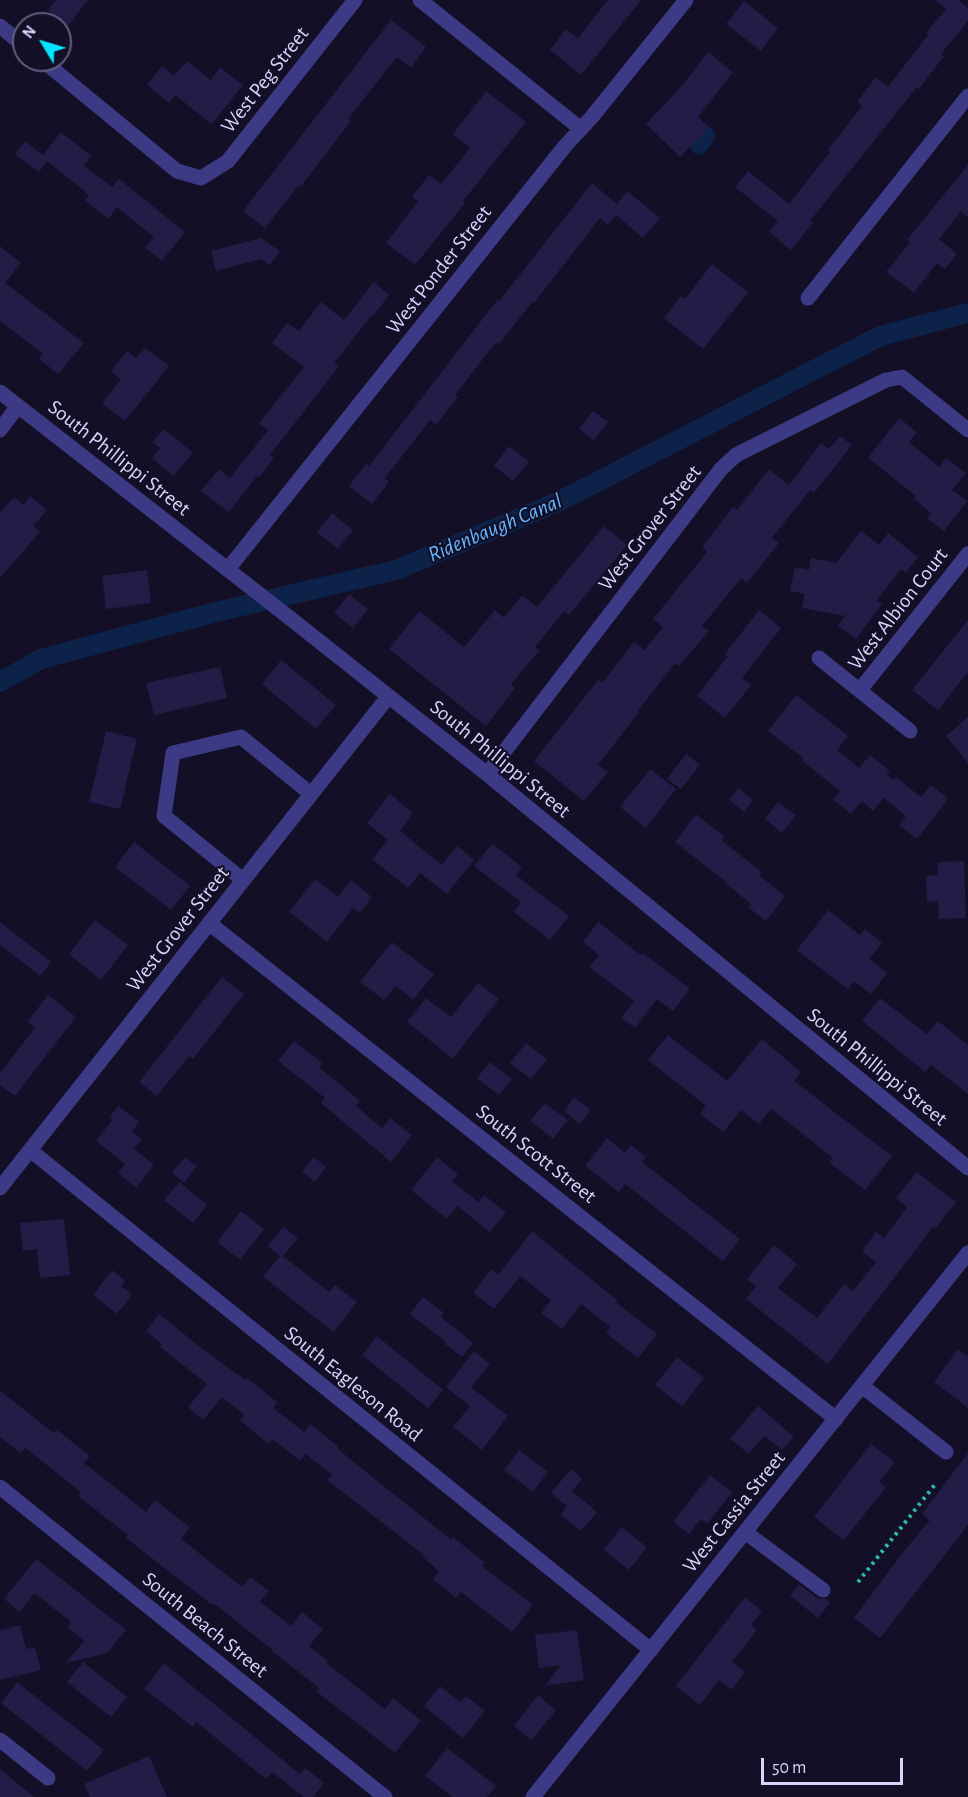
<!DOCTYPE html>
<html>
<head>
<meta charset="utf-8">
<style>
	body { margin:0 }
	#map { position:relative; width:968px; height:1797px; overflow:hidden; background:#130f26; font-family:"Alegreya Sans",sans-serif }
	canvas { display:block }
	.north { position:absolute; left:12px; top:12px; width:60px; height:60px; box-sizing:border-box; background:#130f26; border:2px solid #625e7d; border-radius:50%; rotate:308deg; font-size:16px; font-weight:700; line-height:24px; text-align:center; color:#d9d4ff }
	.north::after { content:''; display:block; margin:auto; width:21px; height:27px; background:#00e5ff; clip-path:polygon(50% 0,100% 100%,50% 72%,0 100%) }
	.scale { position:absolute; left:761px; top:1758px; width:142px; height:27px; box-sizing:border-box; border:3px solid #d9d4ff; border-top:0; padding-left:8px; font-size:18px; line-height:21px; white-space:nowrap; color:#d9d4ff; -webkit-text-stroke:4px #130f26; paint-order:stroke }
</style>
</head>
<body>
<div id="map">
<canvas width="968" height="1797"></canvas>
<div class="north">N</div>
<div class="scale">50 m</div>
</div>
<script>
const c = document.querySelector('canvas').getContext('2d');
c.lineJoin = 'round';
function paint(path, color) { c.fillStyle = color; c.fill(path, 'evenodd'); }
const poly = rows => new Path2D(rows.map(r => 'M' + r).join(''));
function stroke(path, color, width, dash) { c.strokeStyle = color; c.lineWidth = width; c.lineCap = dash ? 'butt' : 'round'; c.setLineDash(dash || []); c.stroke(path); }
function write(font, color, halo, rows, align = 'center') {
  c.font = font + ' "Alegreya Sans",sans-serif'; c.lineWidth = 4.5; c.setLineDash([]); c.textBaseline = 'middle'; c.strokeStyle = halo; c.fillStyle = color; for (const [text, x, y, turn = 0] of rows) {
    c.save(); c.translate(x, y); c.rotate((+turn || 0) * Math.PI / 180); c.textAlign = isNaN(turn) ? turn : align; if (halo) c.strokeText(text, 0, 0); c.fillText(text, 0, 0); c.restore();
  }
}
paint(poly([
	[707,127,712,128,715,133,714,140,709,148,704,153,698,155,694,153,689,145]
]), '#0c2248');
stroke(poly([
	[0,682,41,659,216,612,396,570,560,501,880,336,968,313]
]), '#0c2248', 20);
paint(poly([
	[56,0,88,0,68,26,48,10],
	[608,0,641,0,581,75,550,50,566,29,578,38],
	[935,0,958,0,968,8,968,21,941,54,944,56,919,89,917,87,810,221,813,223,791,250,769,232,778,221,735,187,748,171,789,204,830,152,828,150,862,106,857,102,876,77,888,87,928,35,926,33,946,9],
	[744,1,778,28,761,51,726,24],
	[391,20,426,47,411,68,397,57,392,63,348,119,351,121,319,163,300,187,298,186,265,228,243,211],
	[708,52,733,72,698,117,709,127,680,157,646,124,681,87],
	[187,61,211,80,220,67,243,85,212,124,175,95,169,103,147,85,162,66,174,76],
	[486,91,526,122,463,201,465,203,415,265,386,243,418,201,412,197,429,175,441,184,470,148,453,134],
	[61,132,91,156,84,166,112,187,119,179,185,232,162,261,145,248,154,237,117,207,108,219,85,200,89,195,47,161,39,172,15,154,25,141,43,155],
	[968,165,968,217,961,211,939,239,957,254,945,269,937,263,914,293,886,272,910,242,907,240],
	[592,183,617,204,627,191,660,218,643,238,616,215,608,225,600,218,534,303,533,301,499,344,496,342,455,395,458,397,436,425,430,420,385,478,389,482,372,504,349,486,366,464,369,466,498,299,500,300],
	[261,238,280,251,270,265,261,259,216,271,211,251],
	[0,246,21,263,5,283,84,343,58,374,39,359,43,354,0,321],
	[712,264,748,292,703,349,664,318,681,296,685,299],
	[374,282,389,295,373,316,372,315,334,363,339,366,270,455,274,458,259,477,257,476,229,512,201,491,219,469,230,478,268,430,259,423,304,367,272,343,287,323,299,331,321,302,344,320],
	[145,348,169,366,125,421,102,403,121,379,111,371,127,351,136,358],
	[593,411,608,422,594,440,579,429],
	[899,418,917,432,909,442,939,467,946,458,966,473,952,490,967,501,944,531,927,518,931,513,914,499,916,496,868,458],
	[164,429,193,453,173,476,152,458,160,448,152,442],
	[840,436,852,445,814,493,810,490,772,538,779,543,747,583,741,578,702,626,709,631,679,666,675,663,638,711,639,712,598,765,608,772,584,801,534,761,598,680,602,683,634,642,644,650,663,627,653,619,707,552,702,547,733,507,737,510,769,469,789,485,821,443,829,449],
	[509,446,529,462,513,481,494,466],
	[30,496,47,510,33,526,40,532,0,578,0,513,14,497,23,505],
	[332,513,353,530,338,549,317,532],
	[604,526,627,545,569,615,564,611,535,647,539,651,511,684,515,688,486,726,389,649,419,611,464,647,495,610,504,618,522,595,537,607],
	[861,531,879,545,888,533,918,557,906,573,901,569,877,600,882,604,856,639,838,626,845,616,802,608,805,594,790,591,795,567,809,570,811,558,836,563],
	[147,570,151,603,106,609,102,576],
	[349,594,368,609,353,628,334,613],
	[759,610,781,628,742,678,751,685,725,718,697,696,728,656,725,654],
	[968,620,968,672,938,710,912,690],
	[281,660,336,705,316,729,262,684],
	[220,667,227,698,154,715,146,683],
	[796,695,848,736,837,750,859,768,870,755,890,771,887,775,893,780,896,777,921,797,931,785,948,799,917,839,899,825,906,816,884,798,873,811,862,801,851,814,833,800,840,791,802,761,804,759,768,731],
	[968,717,968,763,946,736],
	[106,731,137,739,120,809,89,802],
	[686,754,700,765,681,789,667,779],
	[650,769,676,789,646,828,620,807],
	[738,788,753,800,744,812,729,800],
	[390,794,413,813,400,831,442,865,457,846,474,860,447,894,420,873,408,888,372,859,388,840,367,823],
	[778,802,796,815,782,833,765,819],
	[696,814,725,837,722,841,762,872,759,875,785,896,766,921,748,907,751,904,725,883,726,882,675,842],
	[134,842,190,886,171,910,115,867],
	[492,844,522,867,516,875,569,916,550,940,514,912,521,902,474,866],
	[964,861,966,918,939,919,938,901,927,902,926,876,938,875,937,862],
	[315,879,338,897,351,880,372,897,360,913,353,908,327,942,289,912],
	[828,910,860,935,865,929,882,943,869,959,887,973,871,994,854,981,848,989,797,950],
	[95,920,128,945,101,980,69,954],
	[0,922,51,962,40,976,0,945],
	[598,922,641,955,643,953,690,989,673,1011,657,999,635,1028,621,1018,634,1001,589,967,599,955,583,942],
	[392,942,434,974,413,1000,396,986,384,1000,360,982],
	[222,977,244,994,193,1059,189,1056,157,1096,139,1082],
	[478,983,499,999,453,1059,407,1022,426,998,451,1017],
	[48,995,76,1017,15,1096,0,1085,0,1073,35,1028,27,1022],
	[880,998,927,1034,938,1021,968,1045,968,1094,931,1065,925,1072,862,1021],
	[668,1035,727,1081,762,1039,801,1072,794,1081,892,1156,865,1190,829,1162,833,1158,771,1109,759,1124,741,1110,723,1132,700,1114,706,1106,648,1060],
	[294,1041,322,1063,319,1067,360,1101,356,1106,382,1128,390,1118,412,1135,391,1162,321,1103,325,1098,278,1061],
	[526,1043,547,1059,531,1079,510,1063],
	[490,1062,512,1079,499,1095,477,1078],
	[574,1097,591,1110,580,1124,564,1111],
	[545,1103,568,1120,553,1139,530,1121],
	[118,1106,139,1122,132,1131,142,1139,134,1149,154,1165,136,1188,118,1173,125,1164,96,1141,112,1120,110,1117],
	[607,1138,625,1153,631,1145,646,1157,642,1162,740,1239,723,1261,625,1184,619,1192,585,1166],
	[185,1157,197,1166,184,1183,172,1173],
	[314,1157,326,1167,315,1182,302,1172],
	[437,1157,458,1174,452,1181,478,1202,484,1195,506,1212,490,1232,457,1206,447,1219,411,1190],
	[917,1172,956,1202,935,1229,933,1227,828,1364,746,1299,756,1286,747,1279,774,1245,797,1264,778,1288,817,1318,844,1284,853,1291,876,1262,862,1251,876,1232,884,1238,907,1207,896,1198],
	[179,1182,207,1205,193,1223,164,1200],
	[241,1211,264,1229,240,1260,217,1242],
	[64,1219,70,1275,40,1278,37,1249,23,1251,20,1223],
	[283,1227,298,1238,283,1256,329,1292,335,1285,357,1302,334,1332,263,1277,280,1256,268,1246],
	[532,1231,617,1300,616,1302,657,1334,638,1358,606,1333,610,1327,581,1304,562,1329,541,1313,551,1300,520,1276,494,1309,473,1293,491,1269,498,1275],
	[112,1270,125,1280,121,1286,132,1295,117,1314,93,1295],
	[423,1297,444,1313,441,1317,473,1343,462,1357,445,1344,446,1342,410,1314],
	[159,1314,203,1349,245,1380,247,1378,277,1402,273,1408,304,1432,310,1424,338,1446,337,1448,382,1485,451,1539,453,1537,485,1563,482,1566,533,1605,512,1632,461,1592,456,1598,433,1579,439,1571,423,1557,424,1555,327,1480,332,1475,306,1454,300,1461,272,1439,268,1444,240,1420,244,1415,222,1397,203,1420,188,1407,207,1384,160,1347,162,1344,146,1331],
	[377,1336,443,1390,428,1408,362,1355],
	[958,1349,968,1356,968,1408,934,1382],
	[474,1351,490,1364,471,1387,508,1416,482,1450,453,1427,470,1406,446,1387],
	[677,1357,704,1378,682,1406,655,1385],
	[0,1391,54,1433,57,1430,90,1456,84,1463,146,1512,155,1500,190,1527,181,1539,242,1587,250,1577,269,1591,260,1602,291,1626,302,1612,323,1629,309,1646,328,1661,326,1663,385,1709,393,1698,421,1720,395,1753,316,1691,319,1688,272,1651,273,1650,213,1603,212,1605,126,1538,128,1535,78,1496,81,1492,25,1448,21,1453,0,1437],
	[758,1406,794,1437,782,1450,764,1436,749,1454,730,1439],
	[871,1444,895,1462,879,1482,886,1487,844,1540,814,1517],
	[519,1450,548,1472,533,1492,504,1470],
	[968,1453,968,1525,880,1638,854,1618,904,1551,930,1520,922,1514],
	[571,1469,582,1479,572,1491,597,1512,581,1531,561,1515,567,1506,551,1493],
	[710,1475,732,1492,707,1524,701,1519,689,1534,673,1522],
	[621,1527,647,1547,629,1570,604,1550],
	[36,1559,126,1630,107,1653,66,1663,84,1641,67,1627,71,1622,34,1593,20,1612,4,1599],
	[799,1584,817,1598,826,1599,830,1603,818,1618,790,1596],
	[745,1597,762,1611,751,1625,757,1630,732,1662,745,1672,731,1690,719,1680,700,1705,676,1686],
	[20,1625,26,1649,35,1647,41,1670,0,1680,0,1630],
	[577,1630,584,1680,545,1686,561,1665,539,1668,535,1635],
	[83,1662,127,1697,111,1717,67,1682],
	[164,1663,300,1774,305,1768,324,1783,313,1797,304,1797,272,1772,266,1779,196,1722,193,1727,144,1689],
	[17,1682,104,1750,87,1771,1,1703],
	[440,1686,461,1702,466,1696,485,1711,463,1738,424,1706],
	[538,1695,556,1710,532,1740,514,1726],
	[447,1748,496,1786,487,1797,452,1797,425,1776],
	[149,1756,167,1797,90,1797,84,1784],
	[0,1769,34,1797,0,1797]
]), '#241b47');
stroke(poly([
	[858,1582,937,1482]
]), '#2fb8b0', 4, [3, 4.5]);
stroke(poly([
	[420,0,581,129],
	[0,26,24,46],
	[42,60,177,171,201,178,228,161,355,0],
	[808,298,968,96],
	[0,392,286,615,487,774,968,1168],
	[0,430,18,406],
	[228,569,565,146,591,118,686,0],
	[819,658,910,731],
	[860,690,968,554],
	[487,774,721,469,736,455,886,380,902,377,968,430],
	[243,880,164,816,173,753,241,737,311,794],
	[209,923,836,1419],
	[30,1150,651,1650],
	[0,1188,388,697],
	[862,1386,946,1452],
	[0,1487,385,1797],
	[745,1532,823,1590],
	[0,1740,48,1778],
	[533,1797,968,1253]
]), '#3d3a85', 15);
write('21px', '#d9d4ff', '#130f26', [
	["West Peg Street",265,80,-52],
	["West Ponder Street",439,270,-52],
	["South Phillippi Street",119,458,38],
	["West Grover Street",650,528,-52],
	["West Albion Court",898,609,-52],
	["South Phillippi Street",500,759,39],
	["West Grover Street",178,929,-52],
	["South Phillippi Street",877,1067,39],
	["South Scott Street",536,1154,38],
	["South Eagleson Road",353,1384,39],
	["West Cassia Street",734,1512,-51],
	["South Beach Street",205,1625,39]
]);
write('italic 22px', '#62b6ff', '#130f26', [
	["Ridenbaugh Canal",495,528,-23]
]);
</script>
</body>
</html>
